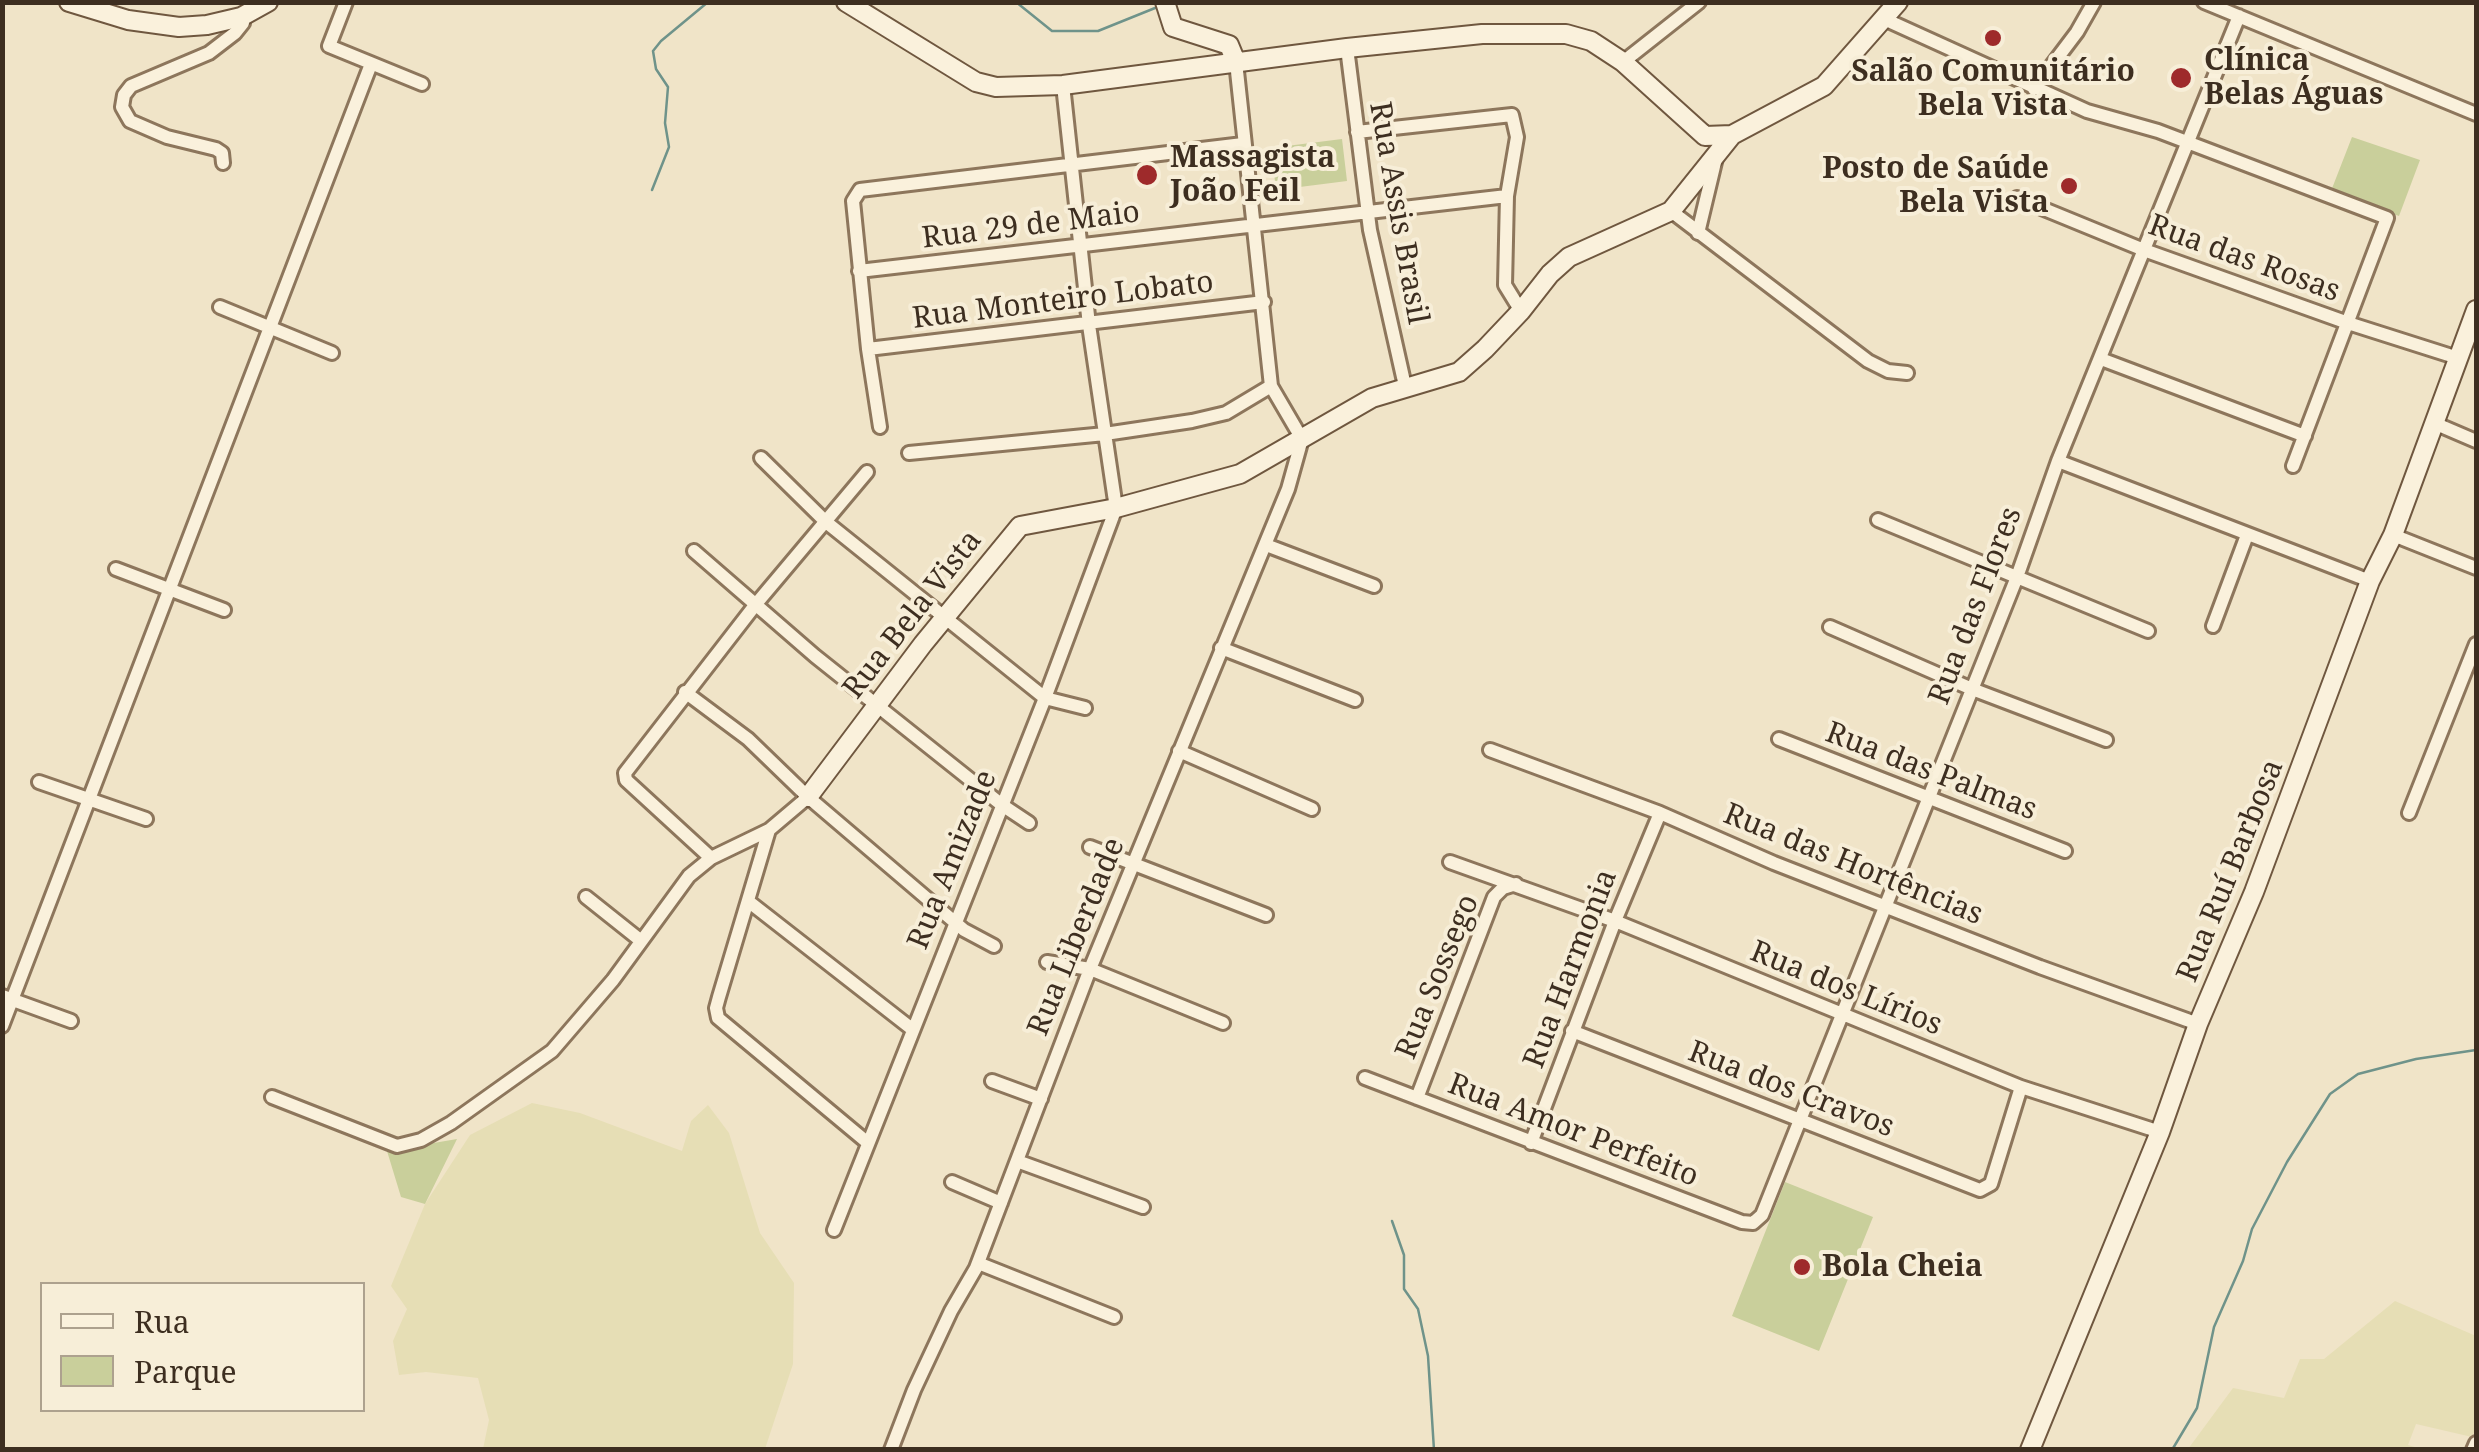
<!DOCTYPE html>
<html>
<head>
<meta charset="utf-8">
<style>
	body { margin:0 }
	#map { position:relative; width:2479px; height:1452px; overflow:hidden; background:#f0e4c8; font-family:"Noto Serif",serif }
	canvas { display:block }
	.frame { position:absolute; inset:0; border:5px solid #3d2e20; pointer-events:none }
	.legend { position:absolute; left:40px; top:1282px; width:325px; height:130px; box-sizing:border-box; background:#f7eed8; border:2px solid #ada18e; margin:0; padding:12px 18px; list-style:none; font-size:30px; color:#3d2e20 }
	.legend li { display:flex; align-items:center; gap:20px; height:50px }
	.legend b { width:50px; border:2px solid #ada18e }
</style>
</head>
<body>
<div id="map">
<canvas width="2479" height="1452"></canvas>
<div class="frame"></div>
<ul class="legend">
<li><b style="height:12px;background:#faf1dc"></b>Rua</li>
<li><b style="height:28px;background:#c9cf9b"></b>Parque</li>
</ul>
</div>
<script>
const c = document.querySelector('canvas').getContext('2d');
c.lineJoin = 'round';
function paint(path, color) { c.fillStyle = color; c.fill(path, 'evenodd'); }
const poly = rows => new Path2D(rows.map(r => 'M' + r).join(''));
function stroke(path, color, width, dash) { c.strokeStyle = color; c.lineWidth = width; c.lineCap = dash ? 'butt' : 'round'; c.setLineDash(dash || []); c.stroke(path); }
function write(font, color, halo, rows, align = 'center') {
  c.font = font + ' "Noto Serif",serif'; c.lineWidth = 8; c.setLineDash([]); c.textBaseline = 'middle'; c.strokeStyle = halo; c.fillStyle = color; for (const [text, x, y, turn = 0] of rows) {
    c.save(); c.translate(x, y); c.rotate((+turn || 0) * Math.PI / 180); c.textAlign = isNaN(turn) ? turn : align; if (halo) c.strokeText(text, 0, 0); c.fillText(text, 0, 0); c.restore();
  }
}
paint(poly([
	[532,1103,580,1113,682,1151,691,1121,708,1105,729,1133,760,1233,794,1283,793,1364,765,1449,483,1449,489,1420,478,1378,426,1372,399,1375,393,1341,407,1309,391,1286,425,1204,470,1135],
	[2395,1301,2476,1336,2476,1428,2472,1437,2416,1424,2408,1445,2421,1449,2188,1449,2233,1388,2284,1398,2300,1359,2324,1359]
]), '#e6deb5');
paint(poly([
	[2352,137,2420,160,2399,216,2331,191],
	[1342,139,1347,181,1276,190,1271,148],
	[457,1139,425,1204,401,1197,387,1151],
	[1785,1182,1873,1217,1819,1351,1732,1316]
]), '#c9cf9b');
stroke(poly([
	[1016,2,1052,31,1098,31,1160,6],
	[652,190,669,147,665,123,668,87,656,69,653,51,661,41,708,2],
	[1392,1221,1404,1255,1404,1289,1418,1309,1428,1356,1434,1450],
	[2172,1450,2197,1408,2214,1327,2243,1261,2252,1229,2287,1162,2330,1094,2358,1074,2416,1059,2476,1050]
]), '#6f938a', 2.5);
const street = poly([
	[346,2,329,46,422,84],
	[2204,2,2476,114],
	[1882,18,2087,111,2158,131,2387,218,2293,466],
	[1347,48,1370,230,1405,386],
	[1623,62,1699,2],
	[2034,89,2077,32,2094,2],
	[1357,132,1512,115,1517,137,1507,196,1505,285,1521,311],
	[223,163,222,153,216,149,167,137,130,121,122,107,124,95,131,86,209,53,235,33,243,23,241,17],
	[2017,198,2144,250,2348,323,2458,358],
	[1671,211,1868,361,1888,371,1907,373],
	[1698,233,1716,158],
	[859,271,1507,196],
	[220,307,332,353],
	[868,349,1264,302],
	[2101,359,2305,436],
	[2434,423,2476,441],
	[880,427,868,349,853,201,860,190,1243,144],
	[909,453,1105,434,1192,421,1226,413,1271,386],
	[761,458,826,522,1045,698,1085,708],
	[2058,461,2370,581],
	[1878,520,2148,631],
	[2393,535,2476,568],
	[1266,545,1374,586],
	[694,551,815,656,1002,805,1029,823],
	[116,569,224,610],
	[2213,626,2247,535],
	[1830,627,1972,689,2106,740],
	[1221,648,1355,700],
	[685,692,748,739,808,797,964,930,994,946],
	[1779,739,2065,851],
	[1490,750,1660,813,1774,863,2040,967,2198,1024],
	[1179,751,1312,809],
	[39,782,146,819],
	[2409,813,2476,644],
	[769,830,719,997,716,1008,718,1018,868,1143],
	[1090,847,1266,915],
	[711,858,626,780,625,773,756,604,867,472],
	[1450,862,1615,921,2021,1087,2160,1132],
	[586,897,640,940],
	[748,901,912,1029],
	[1047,962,1090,969,1223,1023],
	[2,996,71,1021],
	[2,1026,371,64],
	[1572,1031,1980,1190,1991,1184,2021,1087],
	[1365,1078,1742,1222,1753,1223,1762,1215,2017,577,2058,461,2239,16],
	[992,1081,1041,1099],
	[272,1097,397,1146,421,1140,451,1123,552,1051,613,980,689,876,711,858,769,830,808,797],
	[1417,1098,1494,897,1503,888,1516,884],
	[1531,1143,1615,921,1660,813],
	[1017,1161,1143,1207],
	[952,1182,1001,1203],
	[834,1230,1045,698,1116,508,1089,325,1063,85],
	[978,1263,1114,1317],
	[891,1450,914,1390,951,1311,976,1268,1090,969,1288,489,1302,439,1271,386,1236,62],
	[2473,1450,2476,1443]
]);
const secondary = poly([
	[69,2,128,20,179,27,207,25,241,17,268,2],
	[846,2,976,82,996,87,1063,85,1347,48,1482,34,1566,34,1591,41,1623,62,1705,136,1732,135],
	[1165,2,1173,27,1229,45,1236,62],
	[808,797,923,644,1020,526,1116,508,1240,474,1372,398,1459,372,1485,349,1521,311,1550,274,1569,257,1671,211,1732,135,1824,86,1898,2],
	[2030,1450,2160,1132,2198,1024,2254,892,2370,581,2393,535,2476,310]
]);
stroke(street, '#8d765c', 18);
stroke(secondary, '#6f573f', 22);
stroke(street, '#faf1dc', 12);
stroke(secondary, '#faf1dc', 18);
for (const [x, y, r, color] of [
	[1993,38,10,"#9e2a2b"],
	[2181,78,12,"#9e2a2b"],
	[1147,175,12,"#9e2a2b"],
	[2069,186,10,"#9e2a2b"],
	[1802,1267,10,"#9e2a2b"]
]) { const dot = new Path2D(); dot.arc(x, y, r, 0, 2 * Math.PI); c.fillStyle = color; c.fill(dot); stroke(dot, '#f7eed8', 4); }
write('bold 30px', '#3d2e20', '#f7eed8', [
	["Clínica",2204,61],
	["Belas Águas",2204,95],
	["Salão Comunitário",1993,72,"center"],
	["Bela Vista",1993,106,"center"],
	["Massagista",1170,158],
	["João Feil",1170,192],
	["Posto de Saúde",2049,169,"right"],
	["Bela Vista",2049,203,"right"],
	["Bola Cheia",1822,1267]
], 'left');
write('30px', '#3d2e20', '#f7eed8', [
	["Rua Assis Brasil",1398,213,80],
	["Rua 29 de Maio",1031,226,-7],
	["Rua das Rosas",2244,259,20],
	["Rua Monteiro Lobato",1063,301,-7],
	["Rua das Flores",1976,606,-69],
	["Rua Bela Vista",913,615,-52],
	["Rua das Palmas",1931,772,21],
	["Rua Amizade",953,860,-68],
	["Rua das Hortências",1853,865,22],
	["Rua Ruí Barbosa",2231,871,-68],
	["Rua Liberdade",1077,937,-68],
	["Rua Harmonia",1571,969,-69],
	["Rua Sossego",1438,977,-68],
	["Rua dos Lírios",1846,989,22],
	["Rua dos Cravos",1791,1090,21],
	["Rua Amor Perfeito",1573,1131,21]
]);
</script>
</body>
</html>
